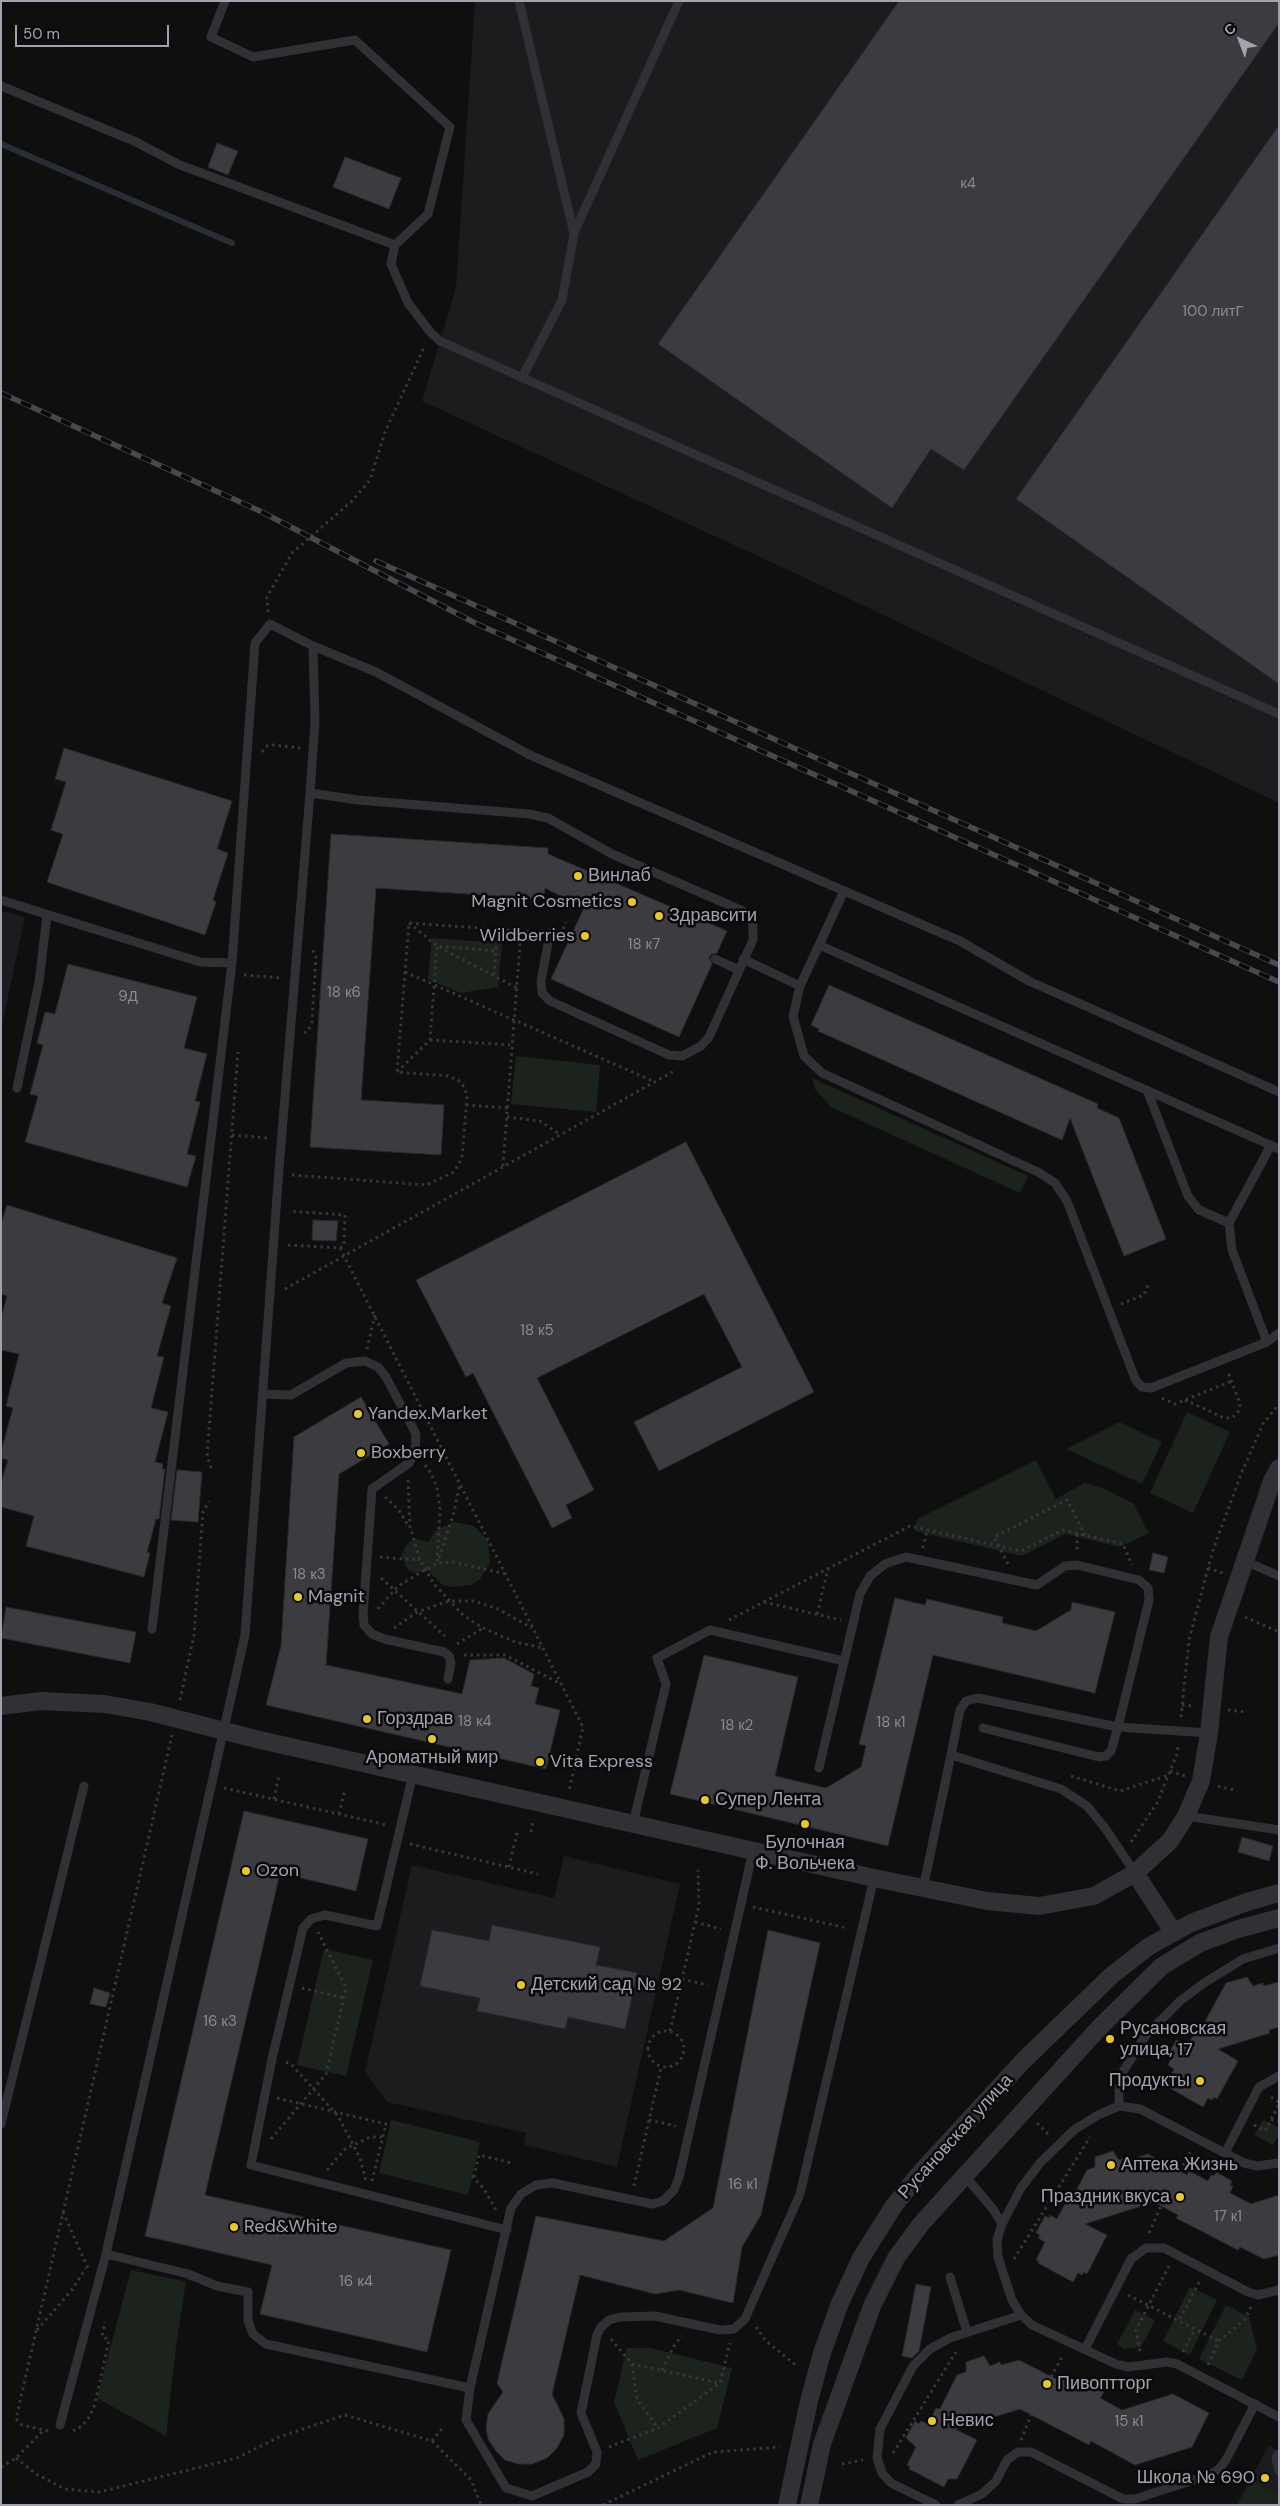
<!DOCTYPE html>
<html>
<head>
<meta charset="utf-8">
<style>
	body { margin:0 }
	#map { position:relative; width:1280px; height:2506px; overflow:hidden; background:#0f0f10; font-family:"DM Sans",sans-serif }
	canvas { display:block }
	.frame { position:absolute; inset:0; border:2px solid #a1a3b1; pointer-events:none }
	.north { position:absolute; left:1215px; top:15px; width:50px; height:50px; -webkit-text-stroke:4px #0a0a0b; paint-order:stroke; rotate:317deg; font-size:14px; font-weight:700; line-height:20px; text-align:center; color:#a1a3b1 }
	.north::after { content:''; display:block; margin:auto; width:18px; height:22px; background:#a1a3b1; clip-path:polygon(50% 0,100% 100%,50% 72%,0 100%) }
	.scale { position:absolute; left:15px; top:25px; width:154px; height:22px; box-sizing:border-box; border:2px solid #a1a3b1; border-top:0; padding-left:6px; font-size:15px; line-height:18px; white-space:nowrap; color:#a1a3b1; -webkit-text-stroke:4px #0a0a0b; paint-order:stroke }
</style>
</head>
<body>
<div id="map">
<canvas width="1280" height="2506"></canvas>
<div class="frame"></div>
<div class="north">С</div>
<div class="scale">50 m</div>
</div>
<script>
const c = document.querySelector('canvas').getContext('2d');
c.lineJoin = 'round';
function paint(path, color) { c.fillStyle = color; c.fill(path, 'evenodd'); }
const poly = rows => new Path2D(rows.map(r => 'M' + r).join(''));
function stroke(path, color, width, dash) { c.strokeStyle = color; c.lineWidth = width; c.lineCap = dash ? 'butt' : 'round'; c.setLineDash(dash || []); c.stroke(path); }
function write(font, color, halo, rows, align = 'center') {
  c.font = font + ' "DM Sans",sans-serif'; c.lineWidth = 5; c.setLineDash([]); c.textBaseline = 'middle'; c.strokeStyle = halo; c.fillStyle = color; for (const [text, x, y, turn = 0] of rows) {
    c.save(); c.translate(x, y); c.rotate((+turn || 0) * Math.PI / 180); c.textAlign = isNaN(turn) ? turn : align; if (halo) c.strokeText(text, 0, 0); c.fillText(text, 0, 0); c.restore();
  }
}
paint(poly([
	[475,1,1279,1,1279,803,801,576,422,401,456,288],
	[1,911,25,917,1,1030],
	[564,1856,680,1884,617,2167,524,2145,526,2133,387,2102,365,2072,412,1865,554,1898],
	[1269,2445,1279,2452,1279,2505,1236,2505]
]), '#1c1b1d');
paint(poly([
	[432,938,502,943,498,987,461,993,428,979],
	[516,1056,600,1065,596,1112,511,1104],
	[812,1078,1028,1176,1020,1193,831,1107,815,1089],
	[1187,1412,1230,1432,1193,1513,1150,1493],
	[1119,1422,1162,1442,1142,1484,1066,1449],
	[1036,1460,1056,1499,1084,1483,1103,1488,1134,1504,1149,1533,1120,1547,1065,1534,1022,1556,915,1531,917,1519],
	[454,1522,474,1526,488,1541,490,1562,480,1579,471,1585,451,1587,441,1584,429,1571,414,1573,407,1569,402,1556,404,1548,409,1542,416,1539,428,1542,436,1530],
	[324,1949,373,1960,346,2076,297,2065],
	[391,2120,480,2142,468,2195,379,2173],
	[1263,2120,1279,2128,1279,2135,1273,2145,1254,2135],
	[131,2270,186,2282,176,2346,166,2436,97,2398],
	[1190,2287,1217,2300,1190,2355,1163,2341],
	[1226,2305,1249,2317,1257,2349,1242,2380,1199,2359],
	[1135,2310,1155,2320,1141,2347,1124,2349,1117,2344],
	[627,2348,650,2348,732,2368,717,2428,638,2460,614,2402],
	[1253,2481,1279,2496,1279,2505,1239,2505]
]), '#1c231d');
stroke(poly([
	[1,144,232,243]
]), '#292e35', 6);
const building = poly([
	[899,1,1279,1,1279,23,964,470,931,449,892,508,658,344,899,1],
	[1279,125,1279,684,1016,499,1279,125],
	[217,143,238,151,228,175,208,167,217,143],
	[345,157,401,178,389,209,333,187,345,157],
	[64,748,232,801,217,849,228,853,213,900,216,902,205,935,47,882,63,834,51,830,66,782,55,779,64,748],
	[331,834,548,848,548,854,727,931,717,953,712,954,709,957,712,964,679,1037,551,979,584,908,545,888,544,899,376,888,361,1100,444,1105,441,1155,310,1147,331,834],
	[68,964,197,997,184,1048,207,1054,195,1101,200,1102,187,1154,196,1156,187,1187,25,1142,38,1096,30,1094,43,1045,37,1043,45,1012,55,1014,68,964],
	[829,985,1098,1104,1097,1108,1119,1118,1166,1239,1124,1256,1070,1118,1062,1140,818,1031,819,1029,811,1025,829,985],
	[686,1142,814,1392,659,1471,634,1422,742,1367,704,1294,537,1378,594,1490,566,1505,572,1518,552,1528,473,1373,466,1377,416,1280,686,1142],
	[7,1205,177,1258,162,1303,171,1306,157,1356,164,1357,151,1408,168,1412,155,1462,163,1464,162,1469,165,1469,159,1519,156,1519,147,1552,150,1553,144,1577,26,1546,34,1516,1,1507,1,1483,8,1460,1,1458,1,1452,13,1408,6,1406,19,1354,1,1350,1,1318,7,1296,1,1294,1,1224,7,1205],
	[313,1220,338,1221,336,1241,312,1240,313,1220],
	[361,1397,389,1444,339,1474,326,1665,462,1694,470,1660,504,1658,534,1674,531,1686,539,1688,535,1704,560,1710,546,1769,266,1705,281,1646,294,1437,361,1397],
	[177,1470,202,1472,198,1522,171,1520,177,1470],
	[1153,1553,1168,1557,1164,1573,1149,1570,1153,1553],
	[895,1598,925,1605,927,1599,1003,1617,1002,1623,1036,1631,1071,1610,1072,1602,1115,1612,1095,1693,933,1655,888,1846,670,1794,704,1655,798,1677,775,1776,826,1788,861,1767,866,1746,859,1744,895,1598],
	[6,1607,136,1632,130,1663,1,1638,6,1607],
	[244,1811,368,1839,356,1891,280,1873,205,2195,451,2250,427,2352,260,2314,272,2265,145,2236,244,1811],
	[1242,1837,1273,1846,1269,1861,1238,1852,1242,1837],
	[492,1925,600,1947,596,1965,637,1973,625,2029,568,2017,565,2029,477,2011,480,1998,420,1986,432,1930,489,1941,492,1925],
	[768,1930,820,1943,761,2215,742,2247,733,2303,679,2290,655,2294,580,2275,552,2394,564,2419,564,2435,557,2448,547,2458,532,2464,518,2464,505,2460,496,2451,488,2439,486,2427,488,2414,503,2392,497,2383,536,2216,664,2241,713,2208,768,1930],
	[1247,1977,1253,1986,1263,1983,1263,1986,1279,1982,1279,2027,1269,2030,1270,2033,1218,2049,1238,2061,1217,2099,1214,2097,1212,2100,1208,2098,1203,2107,1168,2087,1170,2084,1167,2082,1174,2069,1168,2065,1171,2059,1167,2057,1176,2040,1188,2044,1199,2026,1202,2027,1226,1983,1247,1977],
	[94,1988,110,1993,106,2007,90,2004,94,1988],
	[1113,2151,1119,2160,1129,2156,1130,2160,1148,2154,1187,2175,1189,2171,1208,2181,1211,2175,1214,2176,1216,2172,1232,2181,1230,2185,1233,2186,1230,2193,1251,2204,1279,2195,1279,2255,1264,2259,1240,2247,1238,2250,1176,2218,1178,2215,1154,2202,1085,2224,1107,2235,1087,2274,1084,2272,1082,2275,1078,2273,1073,2282,1038,2263,1039,2261,1036,2260,1045,2242,1038,2238,1040,2235,1036,2233,1045,2216,1049,2218,1050,2215,1057,2219,1066,2202,1069,2204,1087,2170,1095,2167,1095,2157,1113,2151],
	[916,2284,931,2287,919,2351,912,2358,902,2356,916,2284],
	[984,2356,990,2366,1000,2362,1001,2365,1019,2360,1058,2380,1059,2377,1078,2387,1086,2377,1103,2386,1101,2390,1104,2392,1100,2398,1122,2410,1173,2394,1209,2413,1192,2447,1135,2465,1091,2441,1089,2445,1020,2409,955,2429,977,2440,957,2479,948,2479,944,2487,909,2469,910,2466,907,2465,916,2447,906,2438,915,2421,919,2424,921,2421,928,2424,936,2408,940,2409,957,2375,966,2372,966,2362,984,2356]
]);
paint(building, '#3c3c40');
stroke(building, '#2a292c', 1);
stroke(poly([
	[268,612,267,597,292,553,352,501,370,480,385,432,425,345],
	[262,752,267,746,274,745,300,748],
	[409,923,437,946,517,988],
	[563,929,566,922],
	[405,972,655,1082],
	[244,975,281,978],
	[494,975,498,929],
	[304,1033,308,1031,312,1022,316,957,312,949],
	[430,1040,513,1045],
	[397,1072,430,1040,437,946,497,951],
	[466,1105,508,1108],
	[507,1117,540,1121,561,1135],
	[232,1135,268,1138],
	[503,1166,521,931],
	[292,1175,426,1185,454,1172,462,1158,467,1097,465,1088,458,1080,448,1076,397,1072,409,923,537,932],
	[288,1245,340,1248,344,1245,345,1215,289,1211],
	[340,1248,583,1727,569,1791],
	[285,1289,676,1070],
	[1121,1304,1144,1295,1149,1282],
	[367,1349,375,1314],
	[1162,1398,1175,1404,1232,1381],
	[1185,1400,1224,1418,1231,1418,1237,1414,1240,1408,1239,1401,1228,1372],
	[425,1465,431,1473,437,1487,440,1509,437,1563],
	[211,1468,207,1456,238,1052],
	[408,1480,410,1527,420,1560,434,1584,464,1616,483,1628,515,1642,543,1648],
	[385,1497,398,1509,409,1527],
	[1077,1534,1077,1551],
	[923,1548,927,1530],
	[380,1557,420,1560],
	[439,1558,454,1512,460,1483],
	[1008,1564,994,1537,1067,1500,1085,1535],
	[1208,1568,1223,1573],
	[381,1578,445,1636],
	[764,1602,841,1620],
	[378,1609,398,1586,437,1563,453,1562,506,1574],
	[817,1614,828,1569],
	[1245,1617,1279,1632],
	[729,1620,910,1526,1021,1551,1063,1530,1123,1544,1132,1565],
	[394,1628,417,1612,449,1601,474,1601,498,1609,532,1628],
	[457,1644,483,1628],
	[464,1655,505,1655,561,1684],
	[180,1700,194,1635,203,1512,209,1501],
	[1182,1705,1194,1706],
	[1228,1710,1247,1712],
	[1181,1717,1189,1640,1212,1553,1241,1474,1263,1424,1279,1404],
	[1170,1771,1185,1776],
	[1071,1776,1120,1791,1169,1775],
	[1218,1786,1234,1790],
	[224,1788,387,1825],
	[274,1799,279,1775],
	[339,1814,345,1789],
	[531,1832,533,1820],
	[1131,1842,1157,1803,1177,1754,1178,1745],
	[410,1844,538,1874],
	[509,1867,518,1829],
	[753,1907,847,1928],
	[695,1922,721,1929],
	[682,1979,708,1985],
	[302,1988,344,1998],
	'648 2049a18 18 0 1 1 36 0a18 18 0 1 1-36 0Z',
	[670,2031,699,1905,698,1870],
	[286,2062,291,2064,338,2116,360,2158,366,2181],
	[1271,2097,1279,2102],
	[277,2098,390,2125],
	[649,2120,676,2126],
	[1271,2120,1279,2121],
	[1037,2123,1049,2135],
	[1254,2125,1265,2131,1279,2105],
	[271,2139,326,2074,346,1988,318,1932],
	[327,2170,345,2149,370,2137,383,2137],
	[1180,2171,1190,2152],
	[472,2176,484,2189,496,2210],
	[474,2177,479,2155,512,2163],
	[372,2181,386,2124],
	[634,2186,661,2068],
	[63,2212,88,2268],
	[1149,2233,1161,2206],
	[1014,2259,1090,2137],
	[1199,2282,1179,2321,1219,2341],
	[1128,2295,1179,2321],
	[756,2327,766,2341,797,2366],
	[37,2330,71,2291,86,2268],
	[611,2339,632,2364,720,2383],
	[1140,2351,1136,2330,1169,2266],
	[1183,2352,1195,2329],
	[632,2364,637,2399,658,2428],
	[1208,2365,1219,2341,1245,2319,1251,2307],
	[662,2370,674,2346,682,2336],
	[1051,2377,1063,2355],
	[48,2431,22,2425,16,2419,172,1735],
	[73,2431,82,2426,90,2416,95,2404,109,2340,102,2336,105,2322],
	[1021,2440,1031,2415],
	[432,2441,444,2426],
	[609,2447,658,2428,720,2383,730,2343],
	[893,2453,956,2352],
	[16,2458,36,2474,65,2489,99,2492,237,2458,279,2437,345,2415,432,2441,471,2480,481,2505],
	[842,2464,863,2460],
	[1,2467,16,2458,44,2430],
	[603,2505,713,2452,780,2447]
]), '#37373c', 3, [2.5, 4]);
stroke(poly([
	[519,1,574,234,562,300,522,378],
	[1,86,134,141,180,165,395,245,428,214,450,127,355,40,253,57,211,37,225,1],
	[574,233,679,1],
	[395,245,391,264,408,303,431,333,440,341,1279,714],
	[310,793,358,800,529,814,548,818,612,854,743,911,753,924,753,940,709,1037,701,1046,682,1056,669,1055,550,1001,542,993,541,981,550,933],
	[1,900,200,962,232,963],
	[819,945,844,891],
	[715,959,739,970],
	[743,959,800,986,819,945,1279,1149],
	[800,986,793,1016,804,1056,822,1073,1038,1172,1055,1183,1067,1201,1136,1381,1142,1387,1151,1388,1267,1342,1279,1333],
	[17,1088,39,982,47,916],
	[1147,1090,1188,1196,1199,1210,1229,1223],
	[1267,1342,1232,1250,1229,1223,1271,1145],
	[264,1394,291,1395,346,1363,365,1361,378,1367,386,1377,416,1434,415,1453,409,1463,372,1489,363,1615,364,1625,372,1634,384,1639,444,1652,449,1656,451,1663,448,1679],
	[1245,1561,1279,1576],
	[152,1629,232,963,255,643,270,624,313,646,376,672,530,755,960,941,1029,981,1279,1092],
	[951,1755,960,1710,966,1701,978,1698,1118,1727,1209,1733],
	[819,1768,860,1594,870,1576,885,1564,906,1557,1037,1585,1065,1566,1077,1565,1139,1580,1148,1588,1149,1600,1118,1727,1111,1751,1106,1756,1099,1757,983,1728],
	[413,1774,377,1926,325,1915,311,1919,303,1928,272,2059,251,2165,507,2230],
	[1186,1816,1279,1830],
	[633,1824,666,1684,657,1658,710,1630,844,1661],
	[753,1851,679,2177,674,2190,663,2201,652,2204,553,2183,536,2185,521,2194,511,2208,470,2388,466,2420,506,2488,532,2496,588,2472,596,2464,597,2452,581,2413,597,2335,601,2327,609,2320,620,2317,655,2316,720,2330,734,2329,745,2319,800,2194,874,1878],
	[923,1889,951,1755,1061,1789,1087,1806,1105,1828,1135,1873],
	[1119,2106,1119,2088,1124,2070,1146,2035,1180,2001,1204,1983,1243,1959,1279,1948],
	[1,2124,84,1786],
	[1225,2153,1259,2087,1279,2076],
	[1279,2163,1257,2166,1244,2163,1140,2109,1119,2106,1098,2115,1074,2130,1040,2163,1021,2188,1002,2224,997,2240,998,2257,1012,2300,1021,2315,1032,2325,1116,2364,1128,2367,1167,2362,1177,2364,1279,2417],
	[964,2175,993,2209,1002,2224],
	[106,2254,188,2274,217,2286,248,2292,248,2321,253,2334,266,2344,470,2388],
	[950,2277,967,2332],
	[1085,2349,1131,2259,1146,2248,1164,2248,1248,2292,1258,2295,1279,2290],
	[60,2425,106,2254,245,1635,279,1169,310,793,315,722,313,646],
	[1279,2454,1276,2458,1279,2471],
	[936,2505,891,2483,882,2473,877,2458,880,2429,913,2366,930,2349,950,2338,1021,2315],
	[958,2505,982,2494,996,2481,1007,2460,1018,2452,1031,2452,1123,2499,1135,2499,1209,2475,1219,2469,1226,2460,1255,2404]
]), '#303035', 9);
stroke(poly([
	[1,1706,41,1701,105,1704,150,1712,260,1740,874,1878,987,1901,1039,1906,1094,1896,1135,1873,1170,1841,1186,1816,1201,1781,1209,1733,1219,1637,1272,1481,1279,1468],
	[1135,1873,1174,1933],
	[787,2505,809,2401,822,2353,840,2303,861,2258,893,2207,919,2174,1024,2060,1111,1976,1148,1947,1191,1923,1247,1902,1279,1893],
	[809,2505,822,2444,872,2306,896,2258,921,2224,1099,2028,1162,1966,1200,1943,1238,1929,1279,1918]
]), '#303035', 18);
const rail = poly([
	[1,393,262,512,477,624,1279,982],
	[376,561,1279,965]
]);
stroke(rail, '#48484e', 5.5);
stroke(rail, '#0a0a0b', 4, [11]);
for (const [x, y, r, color] of [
	[578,876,5,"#e7c730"],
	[632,902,5,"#e7c730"],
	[659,916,5,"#e7c730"],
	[585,936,5,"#e7c730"],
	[358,1414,5,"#e7c730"],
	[361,1453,5,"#e7c730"],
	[298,1597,5,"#e7c730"],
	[367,1719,5,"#e7c730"],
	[432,1739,5,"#e7c730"],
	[540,1762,5,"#e7c730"],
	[705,1800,5,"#e7c730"],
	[805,1824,5,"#e7c730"],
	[246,1871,5,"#e7c730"],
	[521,1985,5,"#e7c730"],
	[1110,2039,5,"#e7c730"],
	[1200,2081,5,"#e7c730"],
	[1111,2165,5,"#e7c730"],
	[1180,2197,5,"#e7c730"],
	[234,2227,5,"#e7c730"],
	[1047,2384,5,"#e7c730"],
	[932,2421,5,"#e7c730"],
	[1265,2478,5,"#e7c730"]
]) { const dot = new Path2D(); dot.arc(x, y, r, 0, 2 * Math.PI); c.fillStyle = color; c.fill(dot); stroke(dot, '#0a0a0b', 2); }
write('15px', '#888995', null, [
	["к4",968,184],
	["100 литГ",1213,312],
	["18 к7",644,945],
	["18 к6",344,993],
	["9Д",128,997],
	["18 к5",537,1331],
	["18 к3",309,1575],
	["18 к4",475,1722],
	["18 к1",891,1723],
	["18 к2",737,1726],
	["16 к3",220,2022],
	["16 к1",743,2185],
	["17 к1",1228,2217],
	["16 к4",356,2282],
	["15 к1",1129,2422]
]);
write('18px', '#a1a3b1', '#0a0a0b', [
	["Винлаб",588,876],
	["Magnit Cosmetics",622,902,"right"],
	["Здравсити",669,916],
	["Wildberries",575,936,"right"],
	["Yandex.Market",368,1414],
	["Boxberry",371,1453],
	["Magnit",308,1597],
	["Горздрав",377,1719],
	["Ароматный мир",432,1758,"center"],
	["Vita Express",550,1762],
	["Супер Лента",715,1800],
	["Булочная",805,1843,"center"],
	["Ф. Вольчека",805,1864,"center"],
	["Ozon",256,1871],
	["Детский сад № 92",531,1985],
	["Русановская",1120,2029],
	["улица, 17",1120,2050],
	["Продукты",1190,2081,"right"],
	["Аптека Жизнь",1121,2165],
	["Праздник вкуса",1170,2197,"right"],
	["Red&White",244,2227],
	["Пивоптторг",1057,2384],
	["Невис",942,2421],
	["Школа № 690",1255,2478,"right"]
], 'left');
write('18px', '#a1a3b1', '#0a0a0b', [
	["Русановская улица",956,2137,-48]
]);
</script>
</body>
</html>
